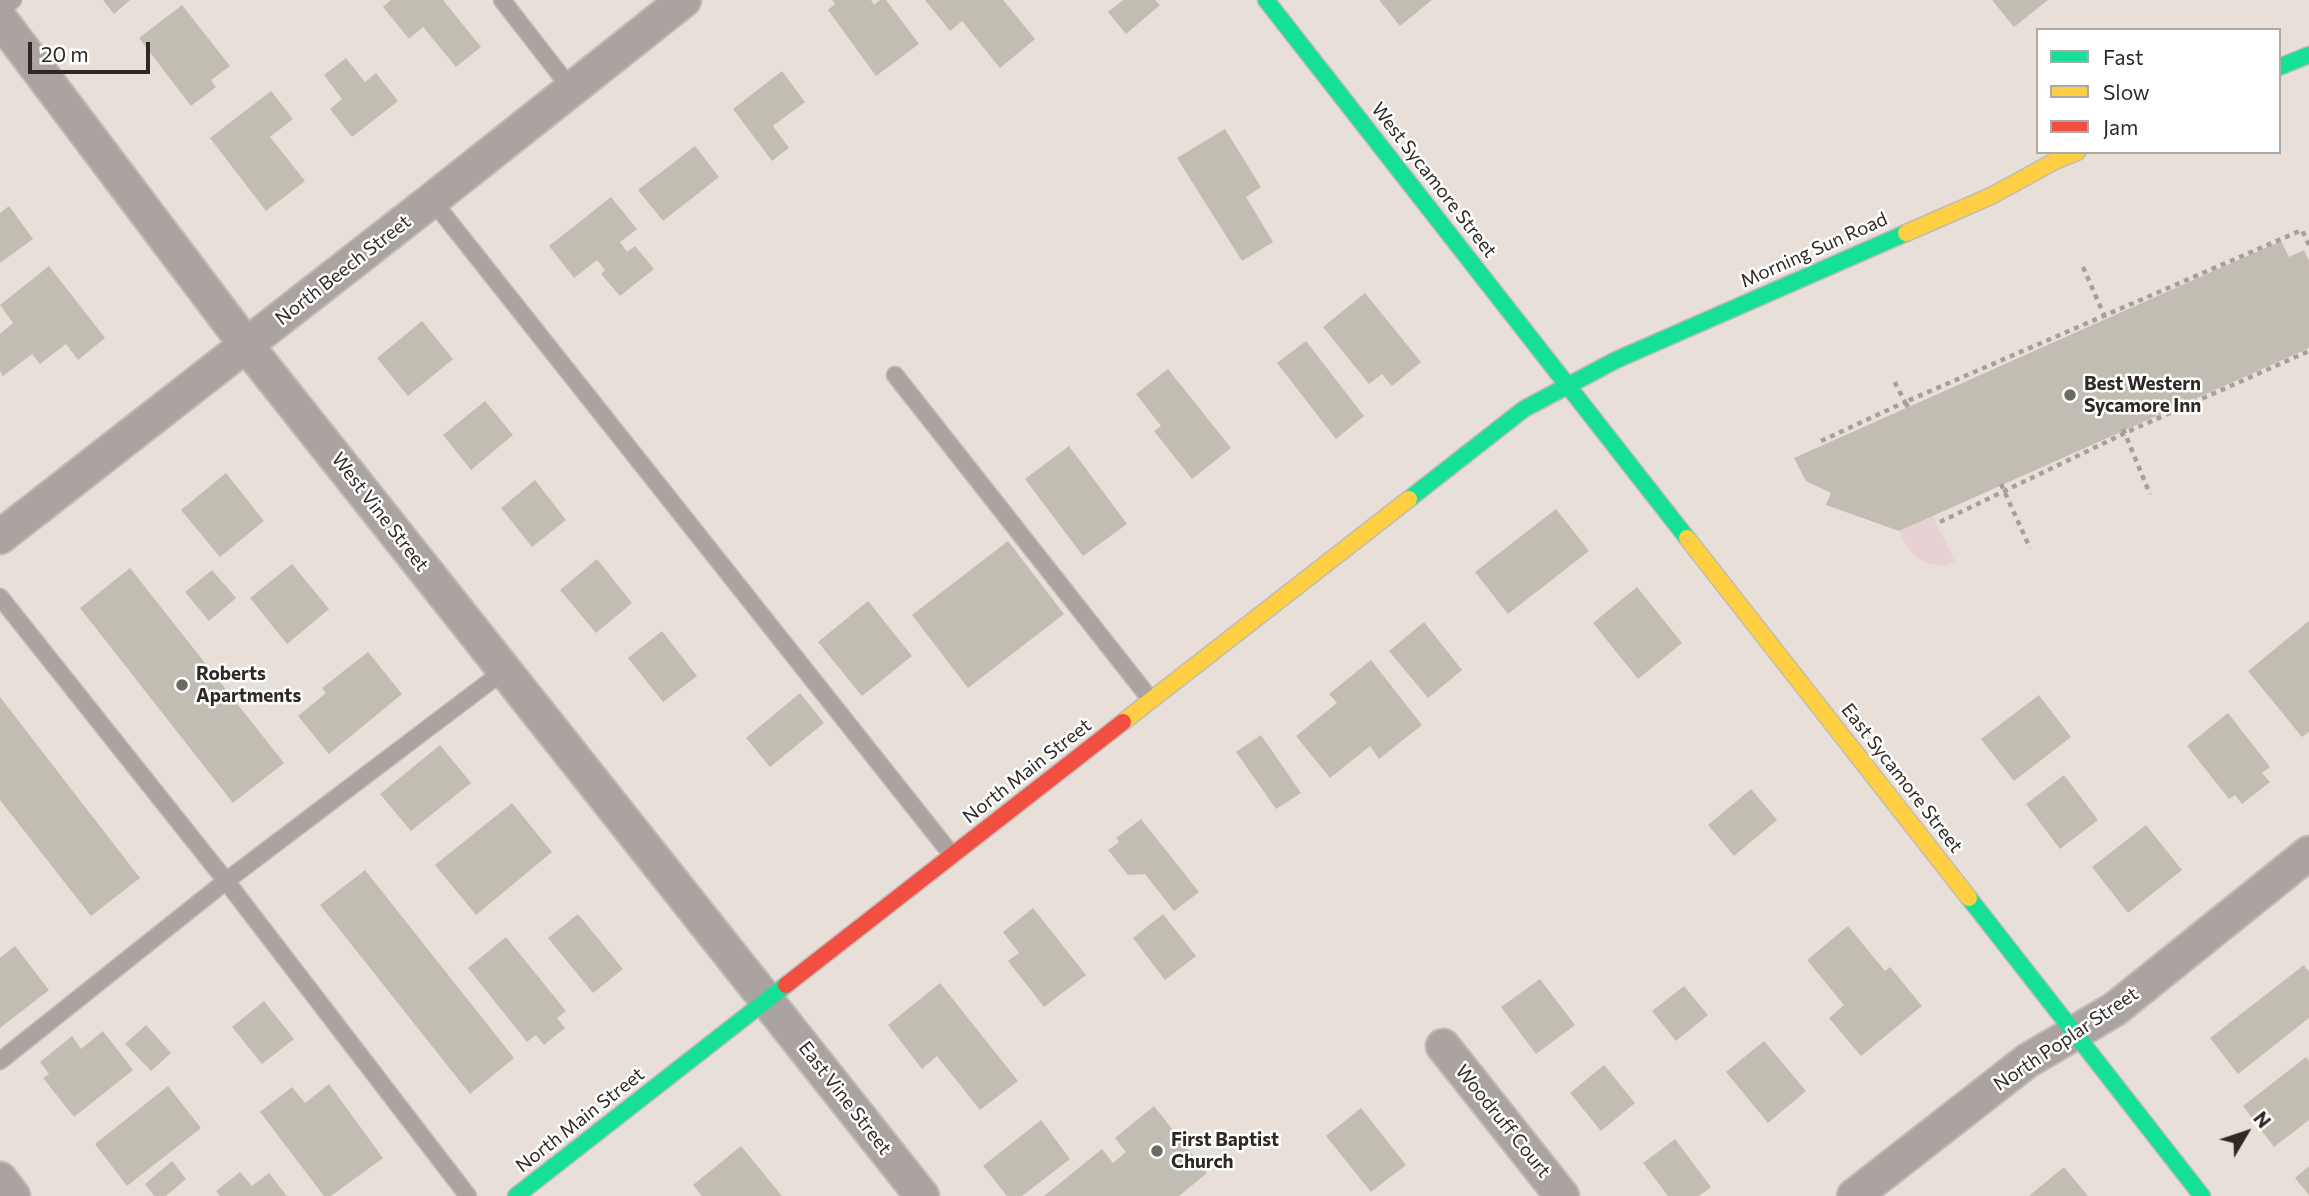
<!DOCTYPE html>
<html>
<head>
<meta charset="utf-8">
<style>
	body { margin:0 }
	#map { position:relative; width:2309px; height:1196px; overflow:hidden; background:#e8e0d8; font-family:Commissioner,sans-serif }
	canvas { display:block }
	.legend { position:absolute; left:2036px; top:28px; width:245px; height:126px; box-sizing:border-box; background:#fff; border:2px solid #aba9a7; margin:0; padding:9px 12px; list-style:none; font-size:21px; color:#2e2924 }
	.legend li { display:flex; align-items:center; gap:14px; height:35px }
	.legend b { width:35px; border:2px solid #aba9a7 }
	.north { position:absolute; left:2211px; top:1098px; width:70px; height:70px; -webkit-text-stroke:5px #fff; paint-order:stroke; rotate:51deg; font-size:19px; font-weight:700; line-height:28px; text-align:center; color:#2e2924 }
	.north::after { content:''; display:block; margin:auto; width:24px; height:32px; background:#2e2924; clip-path:polygon(50% 0,100% 100%,50% 72%,0 100%) }
	.scale { position:absolute; left:28px; top:42px; width:122px; height:32px; box-sizing:border-box; border:4px solid #2e2924; border-top:0; padding-left:9px; font-size:21px; line-height:24px; white-space:nowrap; color:#2e2924; -webkit-text-stroke:5px #fff; paint-order:stroke }
</style>
</head>
<body>
<div id="map">
<canvas width="2309" height="1196"></canvas>
<ul class="legend">
<li><b style="height:9px;background:#16e098"></b>Fast</li>
<li><b style="height:9px;background:#ffcf43"></b>Slow</li>
<li><b style="height:9px;background:#f24e42"></b>Jam</li>
</ul>
<div class="north">N</div>
<div class="scale">20 m</div>
</div>
<script>
const c = document.querySelector('canvas').getContext('2d');
c.lineJoin = 'round';
function paint(path, color) { c.fillStyle = color; c.fill(path, 'evenodd'); }
const poly = rows => new Path2D(rows.map(r => 'M' + r).join(''));
function stroke(path, color, width, dash) { c.strokeStyle = color; c.lineWidth = width; c.lineCap = dash ? 'butt' : 'round'; c.setLineDash(dash || []); c.stroke(path); }
function write(font, color, halo, rows, align = 'center') {
  c.font = font + ' Commissioner,sans-serif'; c.lineWidth = 5; c.setLineDash([]); c.textBaseline = 'middle'; c.strokeStyle = halo; c.fillStyle = color; for (const [text, x, y, turn = 0] of rows) {
    c.save(); c.translate(x, y); c.rotate((+turn || 0) * Math.PI / 180); c.textAlign = isNaN(turn) ? turn : align; if (halo) c.strokeText(text, 0, 0); c.fillText(text, 0, 0); c.restore();
  }
}
paint(poly([
	[1933,516,1955,562,1944,566,1929,564,1917,558,1907,547,1899,531]
]), '#e7d1d2');
paint(poly([
	[103,0,130,0,114,14],
	[391,0,443,0,481,47,456,67,423,27,409,39,383,7],
	[832,0,871,0,874,5,880,0,886,0,919,44,876,76,828,10,835,4],
	[925,0,1003,0,1035,39,1000,68,962,21,950,31],
	[1123,0,1155,0,1160,5,1126,34,1108,12],
	[1379,0,1432,0,1400,26],
	[1992,0,2048,0,2014,27],
	[182,5,230,66,211,80,216,87,191,106,139,38],
	[346,58,365,82,376,73,398,101,352,137,330,109,342,99,324,75],
	[782,71,805,102,773,126,789,148,772,161,733,109],
	[271,91,293,119,270,137,305,181,266,211,210,138],
	[1225,129,1261,187,1246,197,1273,242,1242,261,1177,158],
	[695,146,719,177,663,221,638,190],
	[611,197,637,229,620,242,627,252,635,246,654,269,620,296,601,274,605,270,597,260,574,278,549,246],
	[9,206,33,239,0,263,0,213],
	[2281,241,2289,257,2304,250,2309,261,2309,348,1899,531,1826,505,1831,493,1806,481,1794,458],
	[49,266,105,338,78,360,66,344,40,364,32,354,3,376,0,371,0,334,13,323,0,305],
	[1365,293,1421,362,1392,386,1382,374,1369,384,1323,327],
	[422,321,453,359,408,396,377,358],
	[1306,341,1364,416,1336,439,1277,363],
	[1168,369,1231,448,1192,479,1154,431,1161,426,1136,394],
	[485,401,513,435,471,470,443,435],
	[1069,446,1127,524,1083,556,1025,479],
	[226,473,264,521,220,557,181,510],
	[535,480,566,520,532,547,501,508],
	[1556,509,1589,551,1508,614,1475,572],
	[1008,541,1064,614,968,688,912,615],
	[597,559,632,603,596,633,560,590],
	[292,564,329,609,287,644,250,598],
	[130,568,284,763,233,803,80,608],
	[212,570,236,598,209,621,185,592],
	[1637,587,1682,643,1638,679,1593,623],
	[868,601,912,656,862,696,818,642],
	[2309,621,2309,732,2302,737,2248,671],
	[1424,622,1462,670,1428,698,1389,651],
	[662,631,697,676,663,702,628,658],
	[368,652,402,694,329,754,298,716,326,693,322,688],
	[1371,660,1422,725,1379,759,1370,746,1330,778,1296,736,1337,703,1329,694],
	[800,693,824,723,770,767,746,738],
	[2039,695,2071,737,2014,781,1981,739],
	[0,697,140,878,91,916,0,800],
	[2228,713,2270,767,2262,773,2270,782,2242,804,2235,795,2229,799,2187,746],
	[1261,735,1301,793,1276,809,1236,752],
	[440,745,471,783,411,831,380,794],
	[2064,775,2098,820,2060,849,2026,804],
	[1751,789,1777,820,1734,856,1708,825],
	[512,803,552,852,476,915,435,865],
	[1141,819,1199,892,1174,911,1145,874,1128,875,1108,850,1119,842,1116,838],
	[2146,825,2182,870,2128,913,2092,867],
	[365,870,514,1058,470,1094,320,905],
	[1033,908,1086,975,1044,1007,1008,961,1019,953,1003,932],
	[578,914,623,969,593,993,548,938],
	[1163,914,1196,956,1165,980,1133,938],
	[1848,926,1885,971,1890,967,1922,1006,1861,1056,1829,1018,1844,1005,1807,960],
	[506,937,566,1011,557,1018,565,1028,544,1045,536,1035,527,1042,468,968],
	[15,946,49,990,0,1028,0,958],
	[2304,965,2309,972,2309,1018,2238,1074,2210,1038],
	[1540,979,1575,1025,1536,1054,1501,1007],
	[940,983,1018,1081,980,1110,937,1056,922,1069,888,1025],
	[1684,986,1708,1015,1676,1041,1652,1011],
	[264,1001,294,1039,262,1064,232,1027],
	[146,1025,171,1053,151,1071,125,1044],
	[103,1031,133,1070,74,1117,43,1078,49,1074,40,1062,72,1036,81,1049],
	[1764,1041,1806,1091,1768,1123,1726,1072],
	[2306,1057,2309,1061,2309,1120,2274,1147,2243,1106],
	[1604,1065,1635,1103,1601,1131,1570,1093],
	[329,1084,383,1158,331,1196,324,1196,260,1112,292,1087,305,1103],
	[168,1086,201,1128,127,1186,95,1144],
	[1154,1106,1207,1173,1179,1196,1044,1196,1102,1149,1113,1163,1126,1152,1115,1138],
	[1361,1108,1406,1165,1371,1192,1326,1136],
	[1041,1120,1070,1159,1022,1196,1007,1196,983,1166],
	[1675,1139,1711,1187,1699,1196,1668,1196,1643,1163],
	[741,1146,782,1196,702,1196,693,1185],
	[172,1161,186,1179,166,1196,154,1196,145,1184],
	[2309,1166,2309,1195,2295,1178],
	[2064,1167,2088,1196,2029,1196],
	[240,1172,252,1186,269,1173,287,1196,220,1196,216,1191]
]), '#c1bdb2');
const lane = poly([
	[502,0,572,90],
	[0,11,13,0],
	[432,200,952,855],
	[895,375,1151,700],
	[0,597,226,881,468,1196],
	[0,1061,226,881,505,670]
]);
const street = poly([
	[0,19,247,346,922,1196],
	[0,537,432,200,684,0],
	[1443,1046,1562,1196],
	[0,1179,13,1196],
	[1854,1196,2027,1061,2115,1009,2309,853]
]);
const fast = poly([
	[1266,0,1687,538],
	[2279,67,2309,55],
	[1409,499,1524,409,1616,360,1906,233],
	[1969,898,2202,1196],
	[516,1196,786,985]
]);
const slow = poly([
	[1906,233,1991,196,2055,161,2077,152],
	[1687,538,1969,898],
	[1123,722,1409,499]
]);
const jam = poly([
	[786,985,1123,722]
]);
stroke(lane, '#c1bbb6', 19);
stroke(street, '#c1bbb6', 37);
stroke(fast, '#c1bbb6', 19);
stroke(slow, '#c1bbb6', 19);
stroke(jam, '#c1bbb6', 19);
stroke(poly([
	[2083,267,2105,317],
	[1908,407,1905,402,2302,230,2309,245],
	[2123,429,2150,494],
	[1821,441,1905,402,1893,379],
	[2001,484,2030,548],
	[1940,522,2125,433,2309,351]
]), '#a69f9c', 4.5, [5, 5]);
stroke(lane, '#aaa3a0', 16);
stroke(street, '#aaa3a0', 33);
stroke(fast, '#16e098', 16);
stroke(slow, '#ffcf43', 16);
stroke(jam, '#f24e42', 16);
for (const [x, y, r, color] of [
	[2070,395,7,"#6f6963"],
	[182,685,7,"#6f6963"],
	[1157,1151,7,"#6f6963"]
]) { const dot = new Path2D(); dot.arc(x, y, r, 0, 2 * Math.PI); c.fillStyle = color; c.fill(dot); stroke(dot, '#fff', 2.5); }
write('19px', '#2e2924', '#fff', [
	["West Sycamore Street",1434,180,52],
	["Morning Sun Road",1814,250,-24],
	["North Beech Street",343,270,-38],
	["West Vine Street",380,512,52],
	["North Main Street",1027,771,-38],
	["East Sycamore Street",1902,778,52],
	["North Poplar Street",2066,1039,-34],
	["East Vine Street",845,1098,52],
	["North Main Street",580,1120,-38],
	["Woodruff Court",1503,1121,51]
]);
write('bold 19px', '#2e2924', '#fff', [
	["Best Western",2084,384],
	["Sycamore Inn",2084,406],
	["Roberts",196,674],
	["Apartments",196,696],
	["First Baptist",1171,1140],
	["Church",1171,1162]
], 'left');
</script>
</body>
</html>
